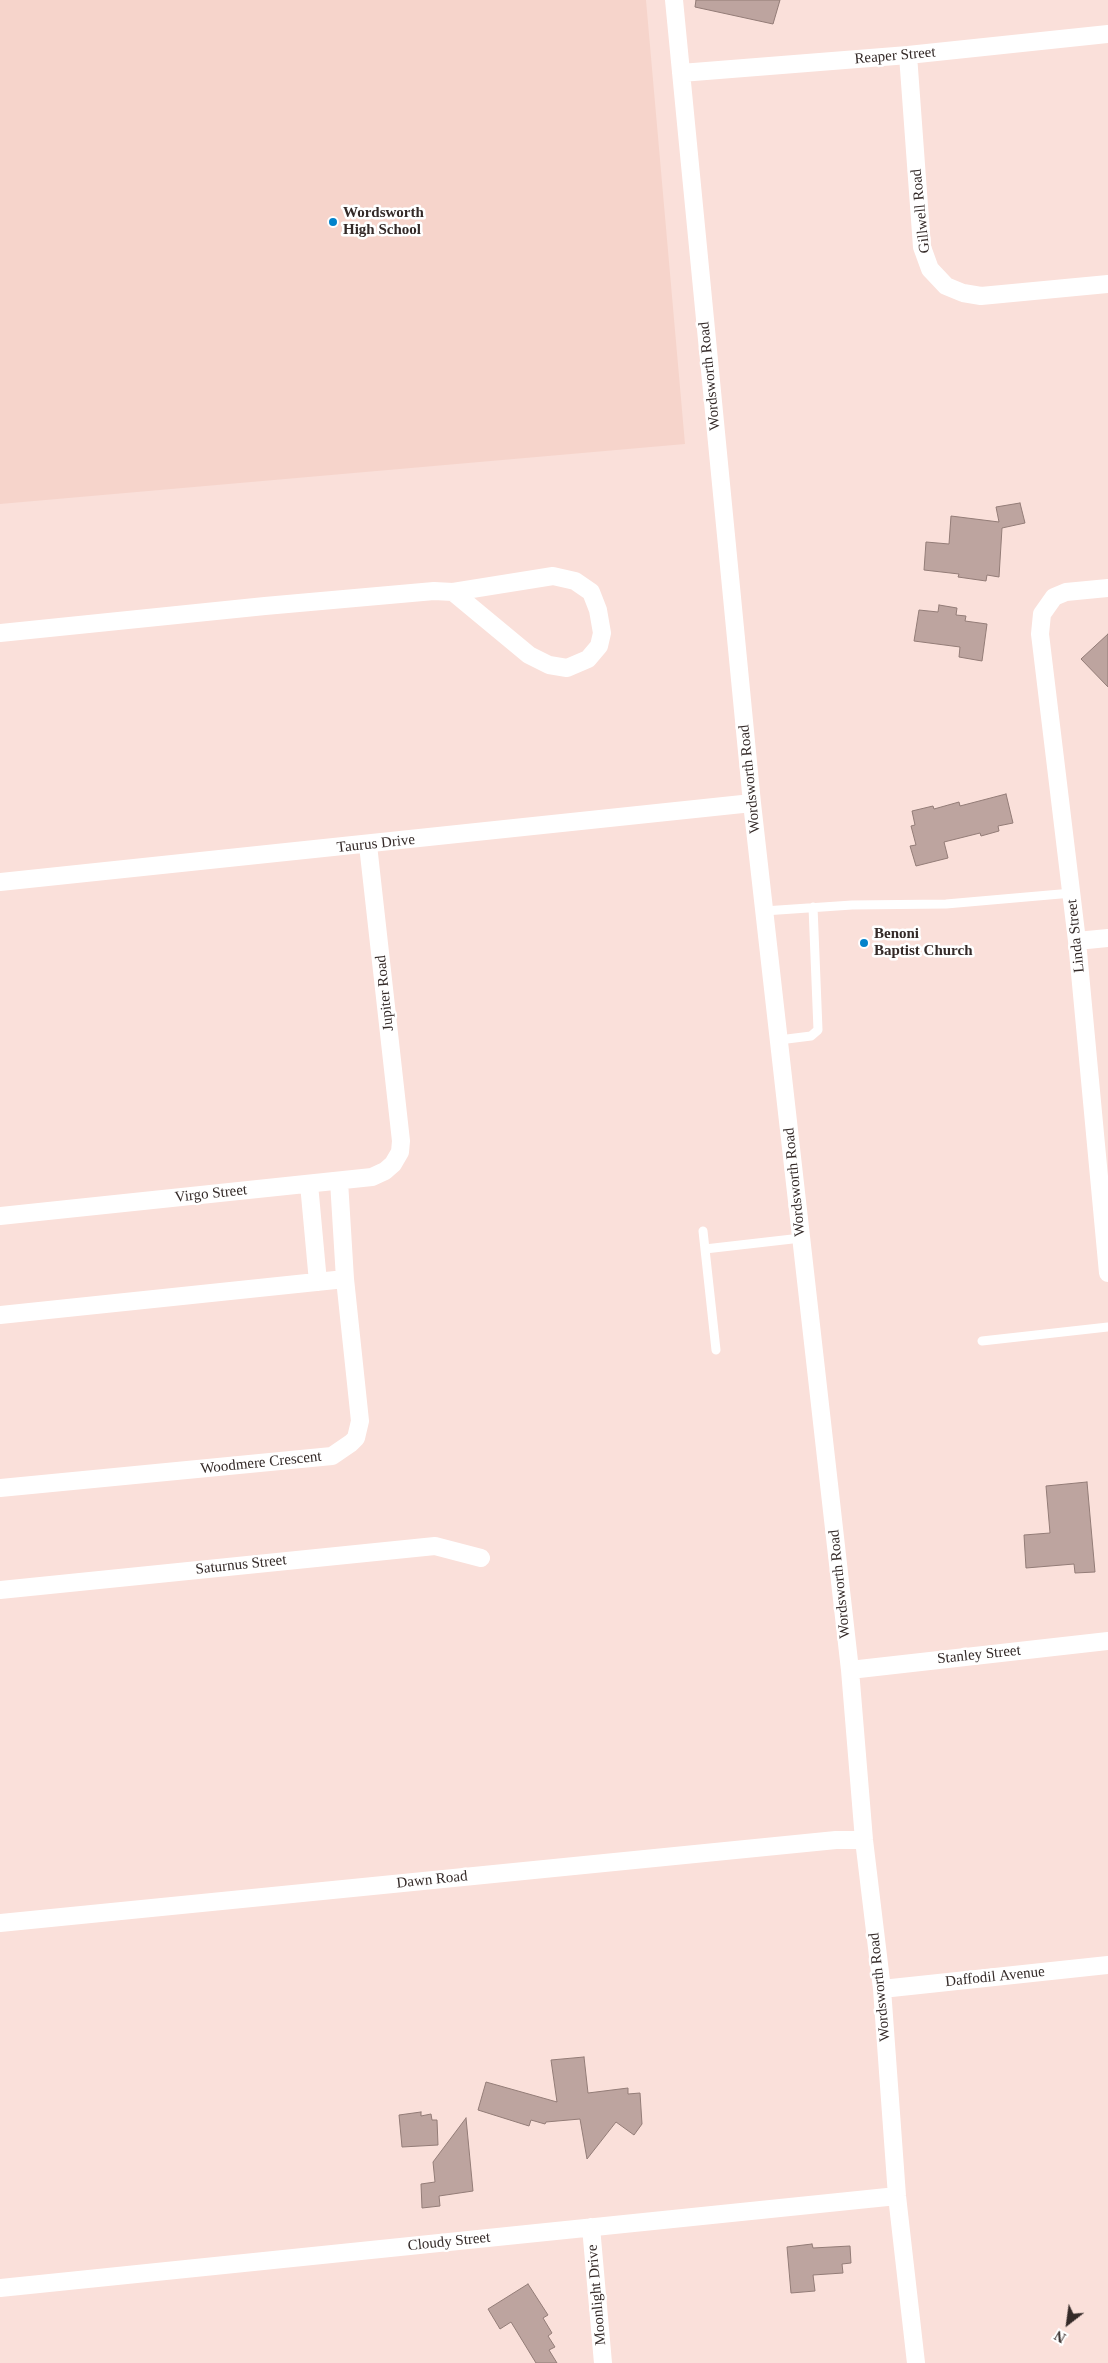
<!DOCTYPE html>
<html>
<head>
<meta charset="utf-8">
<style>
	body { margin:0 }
	#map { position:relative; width:1108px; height:2363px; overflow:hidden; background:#fae0da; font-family:"Times New Roman",serif }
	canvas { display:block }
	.north { position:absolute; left:1043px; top:2298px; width:50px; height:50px; -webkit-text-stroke:4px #fff; paint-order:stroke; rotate:210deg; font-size:14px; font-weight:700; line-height:20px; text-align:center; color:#342a28 }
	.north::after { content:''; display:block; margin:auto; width:18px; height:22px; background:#342a28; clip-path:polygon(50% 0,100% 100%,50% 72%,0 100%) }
</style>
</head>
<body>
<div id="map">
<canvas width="1108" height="2363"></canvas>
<div class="north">N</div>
</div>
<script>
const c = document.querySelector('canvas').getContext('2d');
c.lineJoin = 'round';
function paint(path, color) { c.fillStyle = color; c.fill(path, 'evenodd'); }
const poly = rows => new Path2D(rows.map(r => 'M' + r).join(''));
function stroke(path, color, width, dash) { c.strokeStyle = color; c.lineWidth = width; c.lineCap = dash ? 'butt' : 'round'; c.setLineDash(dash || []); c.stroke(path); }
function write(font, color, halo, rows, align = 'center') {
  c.font = font + ' "Times New Roman",serif'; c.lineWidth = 5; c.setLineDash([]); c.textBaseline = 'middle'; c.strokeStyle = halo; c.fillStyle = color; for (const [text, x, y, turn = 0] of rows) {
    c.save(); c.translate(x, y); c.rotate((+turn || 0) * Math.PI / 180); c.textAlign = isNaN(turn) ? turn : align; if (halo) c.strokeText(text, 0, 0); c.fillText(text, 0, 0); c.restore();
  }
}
paint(poly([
	[0,0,646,0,685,444,0,504]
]), '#f6d4cb');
const building = poly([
	[696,0,780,0,773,24,695,7,696,0],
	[1020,503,1025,523,1002,528,999,577,987,575,986,581,958,577,959,574,924,570,926,542,949,544,951,516,999,522,996,507,1020,503],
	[939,605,957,608,956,615,966,616,965,621,987,624,982,661,959,657,960,647,914,641,919,610,938,612,939,605],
	[1108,634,1108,687,1081,659,1108,634],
	[1006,794,1013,823,998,826,999,831,981,836,980,833,944,842,948,858,916,866,910,846,916,845,911,826,915,825,912,811,933,806,934,809,959,802,960,806,1006,794],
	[1087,1482,1095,1572,1075,1573,1074,1564,1026,1568,1024,1535,1050,1533,1046,1486,1087,1482],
	[584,2057,588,2093,628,2088,628,2094,640,2093,642,2124,634,2135,616,2122,587,2159,580,2119,546,2122,545,2124,531,2120,529,2126,478,2110,486,2082,557,2102,551,2060,584,2057],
	[421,2112,421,2116,431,2114,432,2120,437,2120,438,2145,402,2147,399,2115,421,2112],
	[466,2118,473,2191,439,2196,440,2206,422,2208,421,2184,435,2182,433,2162,466,2118],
	[812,2244,813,2248,850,2246,851,2263,842,2264,843,2273,813,2275,815,2291,791,2293,787,2247,812,2244],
	[528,2284,548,2315,543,2318,552,2333,548,2336,555,2347,549,2350,557,2363,536,2363,511,2322,500,2329,488,2309,528,2284]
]);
paint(building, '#bda49f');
stroke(building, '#937c77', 1);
stroke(poly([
	[764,911,852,905,946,904,1072,893],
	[779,1040,811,1036,818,1030,813,907],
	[703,1231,716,1350],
	[705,1249,801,1238],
	[982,1341,1108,1327]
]), '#fff', 9);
stroke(poly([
	[674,0,752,803,850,1670,864,1840,882,1989,897,2196,916,2363],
	[908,55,922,247,930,269,946,286,963,293,981,296,1108,284],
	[681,73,908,55,1108,34],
	[1108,588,1066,592,1054,597,1042,614,1040,634,1077,941,1108,1273],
	[0,633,265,606,434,591,453,592,553,576,575,581,591,592,598,610,602,633,599,646,588,659,567,668,549,665,529,655,453,592],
	[0,882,752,803],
	[1077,941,1108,938],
	[309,1184,318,1282],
	[0,1216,372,1177,385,1171,393,1164,400,1152,401,1141,368,845],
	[0,1315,345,1279],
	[0,1488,332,1456,351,1443,356,1438,360,1421,345,1279,339,1181],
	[0,1590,435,1546,481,1558],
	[850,1670,1108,1641],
	[0,1923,836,1840,864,1840],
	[882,1989,1108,1965],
	[591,2227,603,2363],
	[0,2288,897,2196]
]), '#fff', 18);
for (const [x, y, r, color] of [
	[333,222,5,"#0283cb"],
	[864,943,5,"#0283cb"]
]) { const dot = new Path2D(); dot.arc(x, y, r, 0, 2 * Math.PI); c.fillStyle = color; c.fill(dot); stroke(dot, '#fff', 2); }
write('15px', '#342a28', '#fff', [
	["Reaper Street",895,56,-5],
	["Gillwell Road",921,211,-96],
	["Wordsworth Road",710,376,-96],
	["Wordsworth Road",750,779,-96],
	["Taurus Drive",376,844,-6],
	["Linda Street",1076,936,-96],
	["Jupiter Road",385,993,-96],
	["Wordsworth Road",795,1182,-96],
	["Virgo Street",211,1194,-6],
	["Woodmere Crescent",261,1463,-6],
	["Saturnus Street",241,1565,-6],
	["Wordsworth Road",840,1584,-96],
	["Stanley Street",979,1655,-6],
	["Dawn Road",432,1880,-6],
	["Daffodil Avenue",995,1977,-6],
	["Wordsworth Road",880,1987,-96],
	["Cloudy Street",449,2242,-6],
	["Moonlight Drive",597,2295,-95]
]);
write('bold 15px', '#342a28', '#fff', [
	["Wordsworth",343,213],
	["High School",343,230],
	["Benoni",874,934],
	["Baptist Church",874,951]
], 'left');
</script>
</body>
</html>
